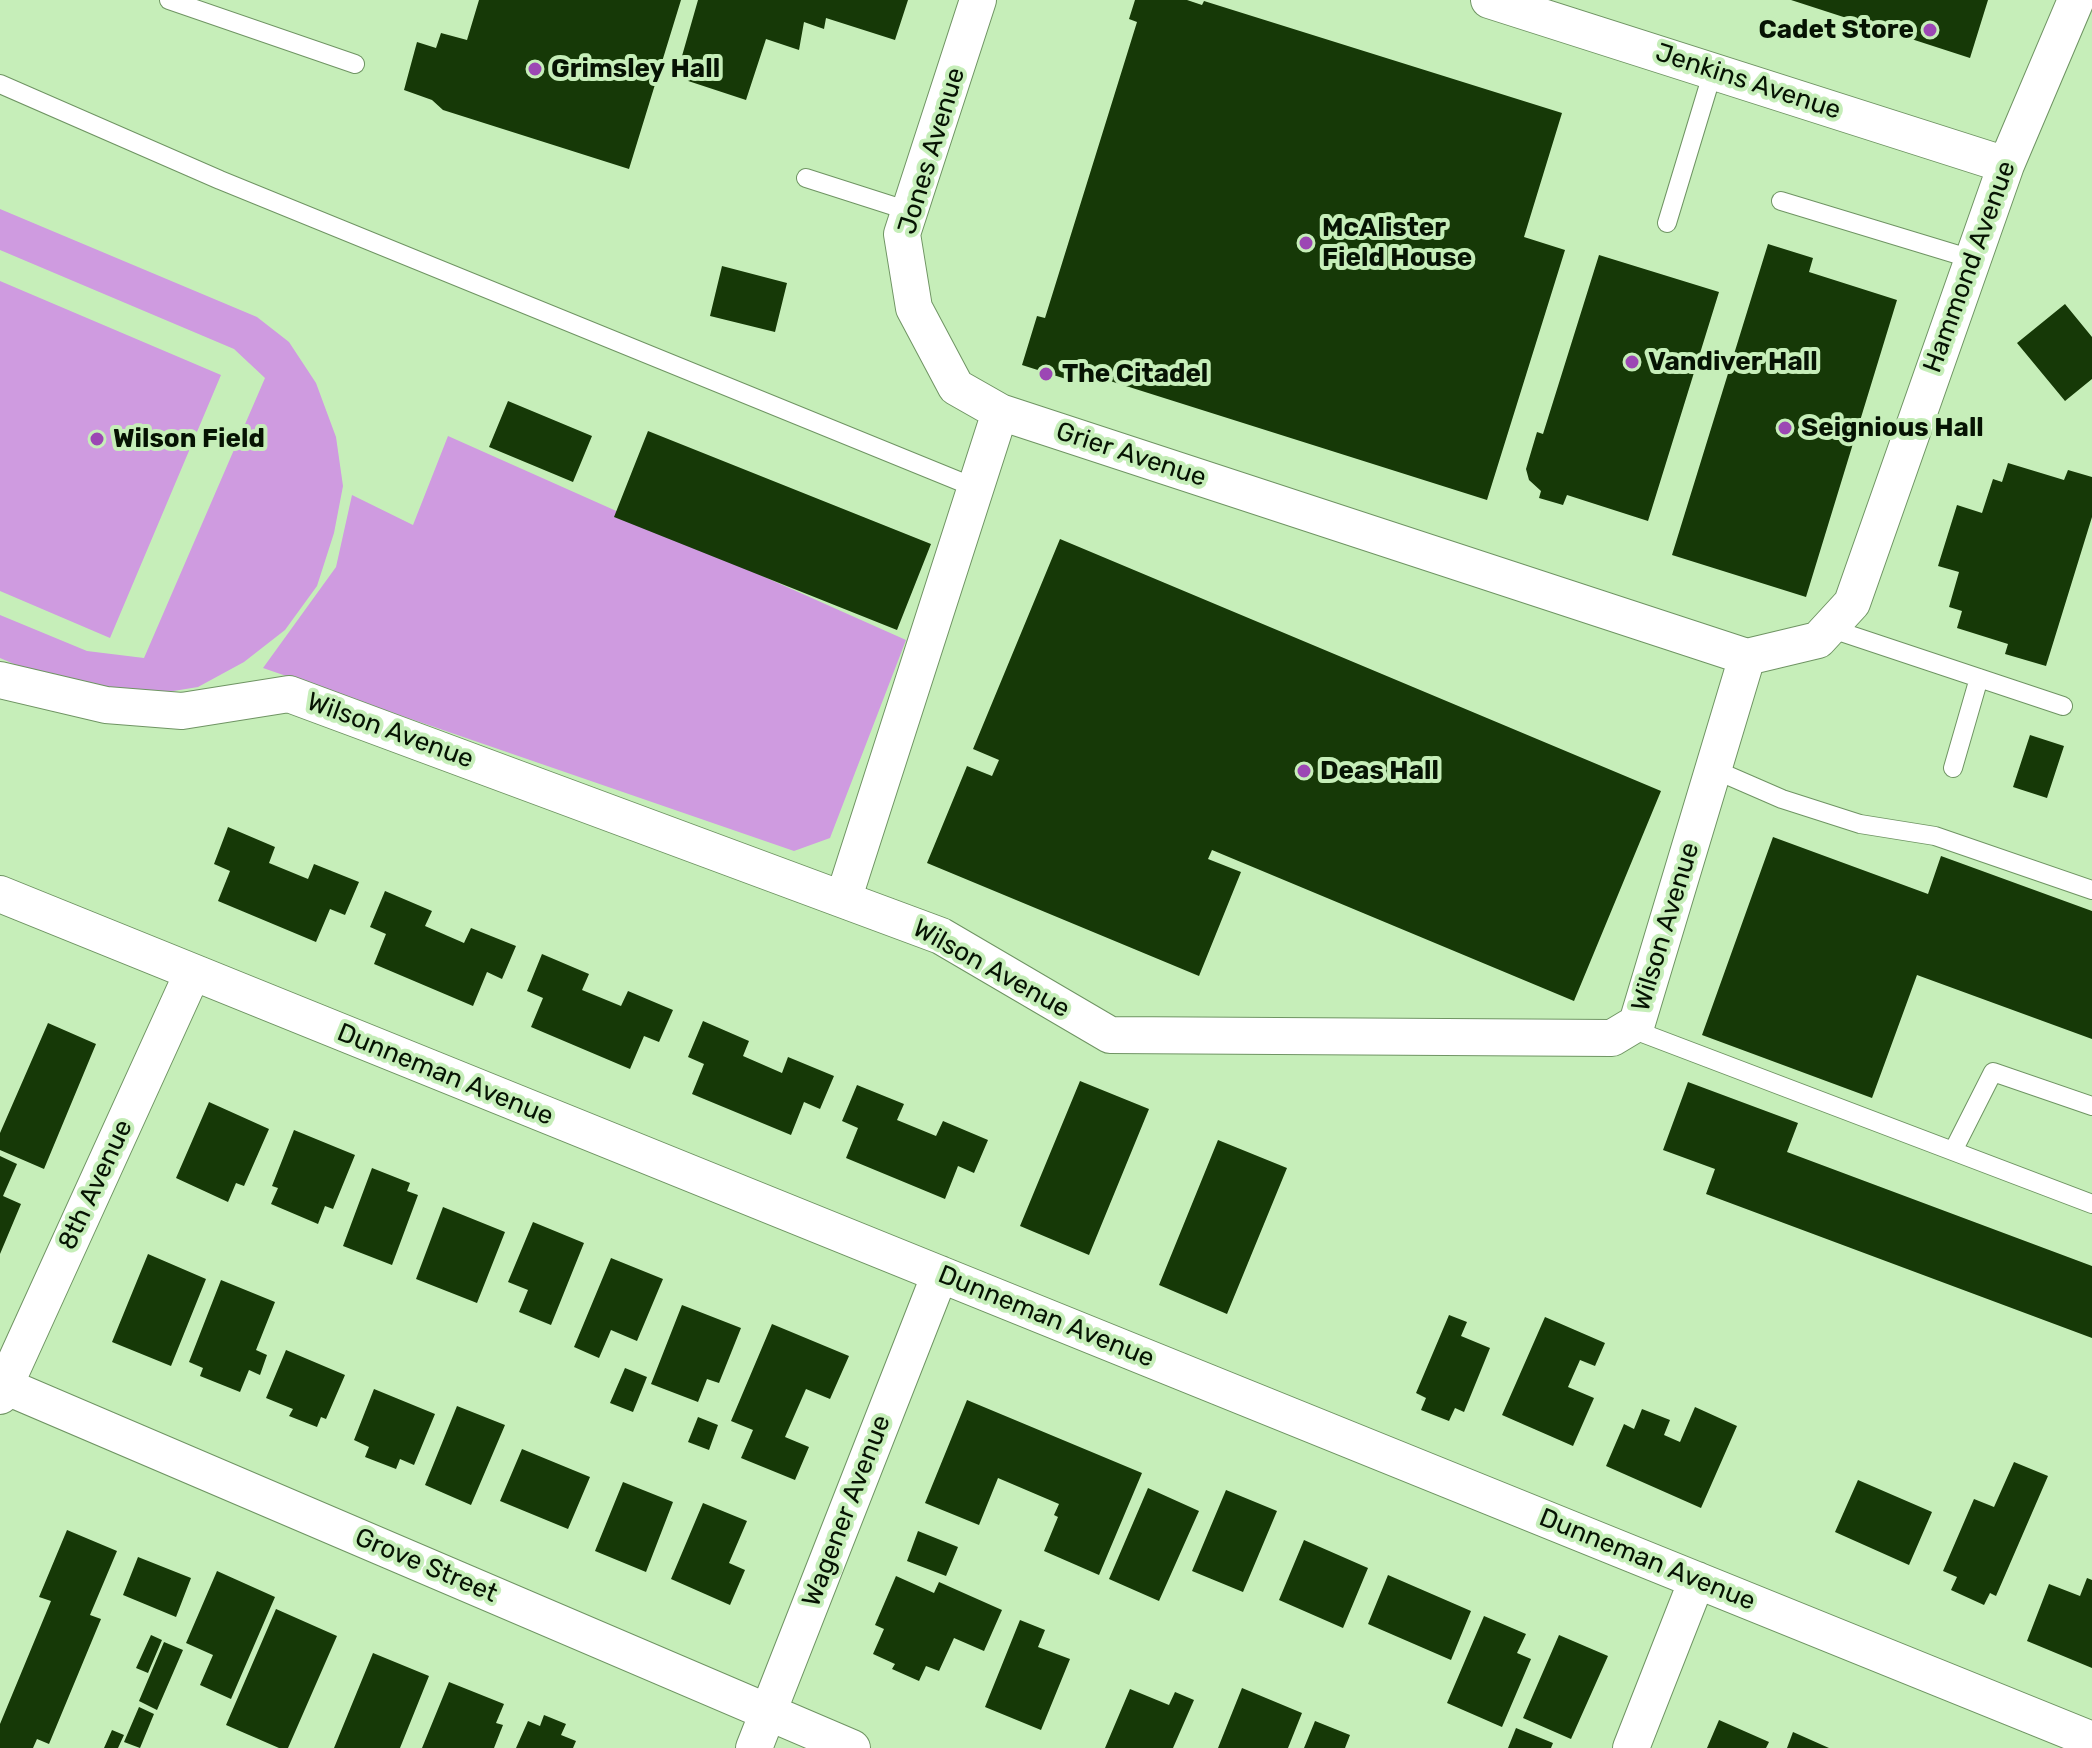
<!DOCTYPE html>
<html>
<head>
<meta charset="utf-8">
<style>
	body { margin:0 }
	canvas { display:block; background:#c6eeb9 }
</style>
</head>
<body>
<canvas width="2092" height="1748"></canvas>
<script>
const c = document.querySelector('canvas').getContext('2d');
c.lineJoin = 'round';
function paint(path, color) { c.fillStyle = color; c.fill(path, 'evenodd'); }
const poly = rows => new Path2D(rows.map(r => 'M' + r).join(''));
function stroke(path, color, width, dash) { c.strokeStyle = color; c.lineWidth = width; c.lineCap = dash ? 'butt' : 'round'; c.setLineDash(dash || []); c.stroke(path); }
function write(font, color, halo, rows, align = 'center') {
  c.font = font + ' Rubik,sans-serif'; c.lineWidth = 8; c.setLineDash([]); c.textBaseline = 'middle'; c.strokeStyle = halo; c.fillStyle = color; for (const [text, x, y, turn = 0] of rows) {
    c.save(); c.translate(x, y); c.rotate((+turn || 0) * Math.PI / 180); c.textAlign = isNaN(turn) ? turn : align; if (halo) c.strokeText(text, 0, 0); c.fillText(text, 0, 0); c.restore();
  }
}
paint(poly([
	[0,209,257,317,289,342,316,383,336,437,343,486,334,533,317,586,285,630,244,662,198,687,149,695,35,673,0,658,0,615,87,651,144,658,265,378,234,349,0,250],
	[0,281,221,375,110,638,0,591],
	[448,436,906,640,830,838,794,851,263,668,336,567,352,495,413,525]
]), '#cf9be0');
paint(poly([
	[479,0,681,0,629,169,443,110,432,100,404,90,417,42,436,48,441,33,467,40],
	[698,0,908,0,895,40,826,18,824,29,804,22,799,50,766,39,746,100,676,77],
	[1135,0,1187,0,1202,5,1204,1,1562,113,1524,237,1565,250,1487,500,1069,368,1066,379,1022,365,1037,316,1045,318,1137,22,1129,19],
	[1791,0,1988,0,1970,58],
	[1768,244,1813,258,1809,272,1897,300,1806,597,1672,555],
	[1599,255,1719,292,1648,521,1567,495,1563,505,1539,498,1541,491,1529,480,1526,469,1537,432,1543,434],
	[722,266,787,283,775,332,710,316],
	[2065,304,2092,337,2092,379,2065,401,2017,343],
	[508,401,592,436,573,482,489,447],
	[648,431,931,544,897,630,614,517],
	[2008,463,2064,480,2068,470,2092,477,2092,517,2046,666,2005,654,2008,644,1957,628,1962,611,1949,607,1959,572,1938,566,1957,505,1982,513,1993,479,2002,482],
	[1060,539,1661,791,1574,1001,1212,850,1208,859,1241,872,1199,976,927,863,967,766,992,776,999,760,973,749],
	[2030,735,2064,746,2047,798,2013,787],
	[228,827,275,847,269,863,308,879,314,864,359,882,345,915,330,909,316,942,218,901,230,871,214,864],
	[1773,837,1928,894,1941,856,2092,911,2092,1039,1917,975,1872,1098,1702,1035],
	[385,891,432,911,425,926,464,943,471,928,516,946,502,979,487,972,473,1006,374,964,386,934,370,927],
	[542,954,589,974,582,990,621,1006,628,991,673,1010,659,1042,644,1036,630,1069,531,1027,543,998,527,991],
	[703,1021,749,1041,743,1056,782,1073,788,1057,834,1076,820,1109,804,1102,791,1135,692,1094,704,1064,688,1057],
	[48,1023,96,1044,44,1169,0,1150,0,1133],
	[1080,1081,1149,1109,1089,1255,1020,1226],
	[1688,1082,1798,1123,1787,1152,2092,1266,2092,1338,1706,1194,1715,1169,1663,1150],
	[857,1085,904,1104,897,1120,936,1136,943,1121,988,1140,974,1173,958,1166,945,1199,846,1158,858,1128,842,1121],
	[209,1102,269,1129,244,1186,236,1183,228,1202,176,1178],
	[294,1130,355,1155,333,1209,325,1206,318,1224,271,1204,278,1188,272,1186],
	[1218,1140,1287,1168,1227,1314,1159,1285],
	[0,1156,17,1164,3,1196,21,1204,0,1254],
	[372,1168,410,1183,407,1191,418,1195,392,1265,343,1246],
	[443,1207,505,1232,477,1303,416,1279],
	[533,1222,584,1243,551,1325,519,1312,528,1290,508,1282],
	[148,1254,206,1279,171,1366,112,1342],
	[611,1258,663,1279,637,1341,611,1330,599,1358,574,1347],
	[221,1280,275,1302,256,1350,267,1355,260,1375,249,1370,240,1392,200,1376,203,1368,189,1362],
	[682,1305,741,1328,719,1383,707,1379,698,1402,651,1384],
	[1449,1315,1467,1322,1461,1336,1490,1348,1464,1412,1455,1408,1449,1421,1421,1410,1426,1398,1416,1393],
	[1545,1317,1605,1343,1595,1366,1580,1360,1568,1387,1594,1398,1573,1446,1502,1415],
	[772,1324,849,1356,830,1399,806,1389,785,1437,809,1447,795,1480,741,1458,753,1430,731,1421],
	[286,1350,345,1375,326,1419,321,1417,317,1427,289,1416,293,1409,266,1398],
	[625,1368,647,1377,633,1412,610,1403],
	[374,1389,435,1414,414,1465,400,1459,396,1469,365,1457,369,1447,354,1440],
	[967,1400,1142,1473,1099,1575,1044,1551,1058,1517,1054,1515,1059,1504,998,1478,979,1525,925,1503],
	[457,1406,505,1425,471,1505,425,1485],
	[1695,1407,1737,1426,1701,1508,1606,1466,1624,1424,1634,1429,1642,1409,1670,1420,1664,1435,1680,1442],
	[698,1417,718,1425,709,1450,688,1442],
	[522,1449,590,1477,568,1529,500,1501],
	[2014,1462,2048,1476,1996,1596,1990,1593,1984,1605,1951,1590,1957,1577,1943,1571,1974,1499,1994,1507],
	[1858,1480,1932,1512,1909,1565,1835,1532],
	[623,1482,673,1502,646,1572,595,1551],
	[1148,1488,1199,1511,1159,1601,1109,1579],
	[1226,1490,1277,1511,1243,1592,1192,1571],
	[703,1503,747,1521,729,1563,745,1570,730,1605,671,1579],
	[67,1530,117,1551,90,1615,101,1619,49,1744,37,1739,33,1748,0,1748,0,1724,51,1601,39,1597],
	[918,1531,958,1547,946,1576,907,1561],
	[1304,1540,1368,1568,1343,1628,1279,1600],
	[138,1557,191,1578,176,1617,123,1595],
	[217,1571,275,1597,231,1699,200,1685,213,1655,186,1643],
	[1388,1575,1471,1611,1451,1660,1368,1624],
	[896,1576,934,1593,939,1582,1002,1610,984,1651,954,1638,939,1671,926,1666,919,1681,892,1669,895,1664,873,1654,884,1629,875,1625],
	[2087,1578,2092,1580,2092,1668,2027,1641,2049,1584,2080,1596],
	[276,1609,337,1636,288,1748,279,1748,226,1725],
	[1484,1616,1526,1634,1517,1653,1531,1659,1502,1727,1447,1703],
	[1020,1620,1045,1630,1038,1647,1070,1659,1041,1730,985,1707],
	[151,1635,162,1640,148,1673,136,1668],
	[1559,1635,1608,1656,1571,1739,1523,1718],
	[164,1642,183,1650,157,1710,139,1701],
	[373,1653,429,1676,400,1748,334,1748],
	[449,1682,504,1704,496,1723,503,1725,494,1748,422,1748],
	[1242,1688,1302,1713,1288,1748,1218,1748],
	[1130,1689,1169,1705,1175,1692,1194,1700,1173,1748,1105,1748],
	[139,1707,154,1714,140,1748,124,1742],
	[544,1715,566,1724,561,1735,576,1741,573,1748,516,1748,528,1721,540,1726],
	[1719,1720,1769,1742,1766,1748,1707,1748],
	[1315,1721,1350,1735,1345,1748,1304,1748],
	[1516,1728,1553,1743,1551,1748,1508,1748],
	[112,1730,124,1735,118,1748,104,1748],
	[1793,1732,1829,1748,1787,1748]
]), '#163907');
const lane = poly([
	[169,0,355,64],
	[0,84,220,180,976,488],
	[806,178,909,211],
	[1781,201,1972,259],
	[1667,223,1713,71],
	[1829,628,2063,706],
	[1953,768,1979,678],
	[1713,769,1782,799,1860,824,1935,836,2092,890],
	[1629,1028,2092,1204],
	[1953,1151,1993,1072,2092,1106]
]);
const street = poly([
	[978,0,902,234,914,308,956,387,1000,412],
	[1489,0,2006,165],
	[1747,657,1818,640,1852,603,2006,165,2076,0],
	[0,680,106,705,182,711,289,694,941,936,1110,1035,1612,1038,1637,1023,1747,657],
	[0,894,2092,1740],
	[844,897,1000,412,1747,657],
	[0,1384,852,1748],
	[0,1396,192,974],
	[754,1748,940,1274],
	[1631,1748,1697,1580]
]);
stroke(lane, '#6f9463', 20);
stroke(street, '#6f9463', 38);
stroke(lane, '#fff', 18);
stroke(street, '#fff', 36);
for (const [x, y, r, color] of [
	[1930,30,8,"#9c47b4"],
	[535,69,8,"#9c47b4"],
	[1306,243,8,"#9c47b4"],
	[1632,362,8,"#9c47b4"],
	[1046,374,8,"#9c47b4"],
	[1785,428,8,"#9c47b4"],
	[97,439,8,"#9c47b4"],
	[1304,771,8,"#9c47b4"]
]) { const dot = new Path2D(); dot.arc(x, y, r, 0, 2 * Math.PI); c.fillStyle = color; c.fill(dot); stroke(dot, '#c6eeb9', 3); }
write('bold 26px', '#061303', '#c6eeb9', [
	["Cadet Store",1914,30,"right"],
	["Grimsley Hall",551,69],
	["McAlister",1322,228],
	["Field House",1322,258],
	["Vandiver Hall",1648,362],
	["The Citadel",1062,374],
	["Seignious Hall",1801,428],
	["Wilson Field",113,439],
	["Deas Hall",1320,771]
], 'left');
write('26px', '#061303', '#c6eeb9', [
	["Jenkins Avenue",1748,82,18],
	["Jones Avenue",932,151,-73],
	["Hammond Avenue",1970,267,-70],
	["Grier Avenue",1131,455,18],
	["Wilson Avenue",390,731,20],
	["Wilson Avenue",1666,927,-73],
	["Wilson Avenue",991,969,29],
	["Dunneman Avenue",445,1075,22],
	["8th Avenue",96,1185,-65],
	["Dunneman Avenue",1046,1317,22],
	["Wagener Avenue",847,1511,-69],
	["Dunneman Avenue",1647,1560,22],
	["Grove Street",426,1566,23]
]);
</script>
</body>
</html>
